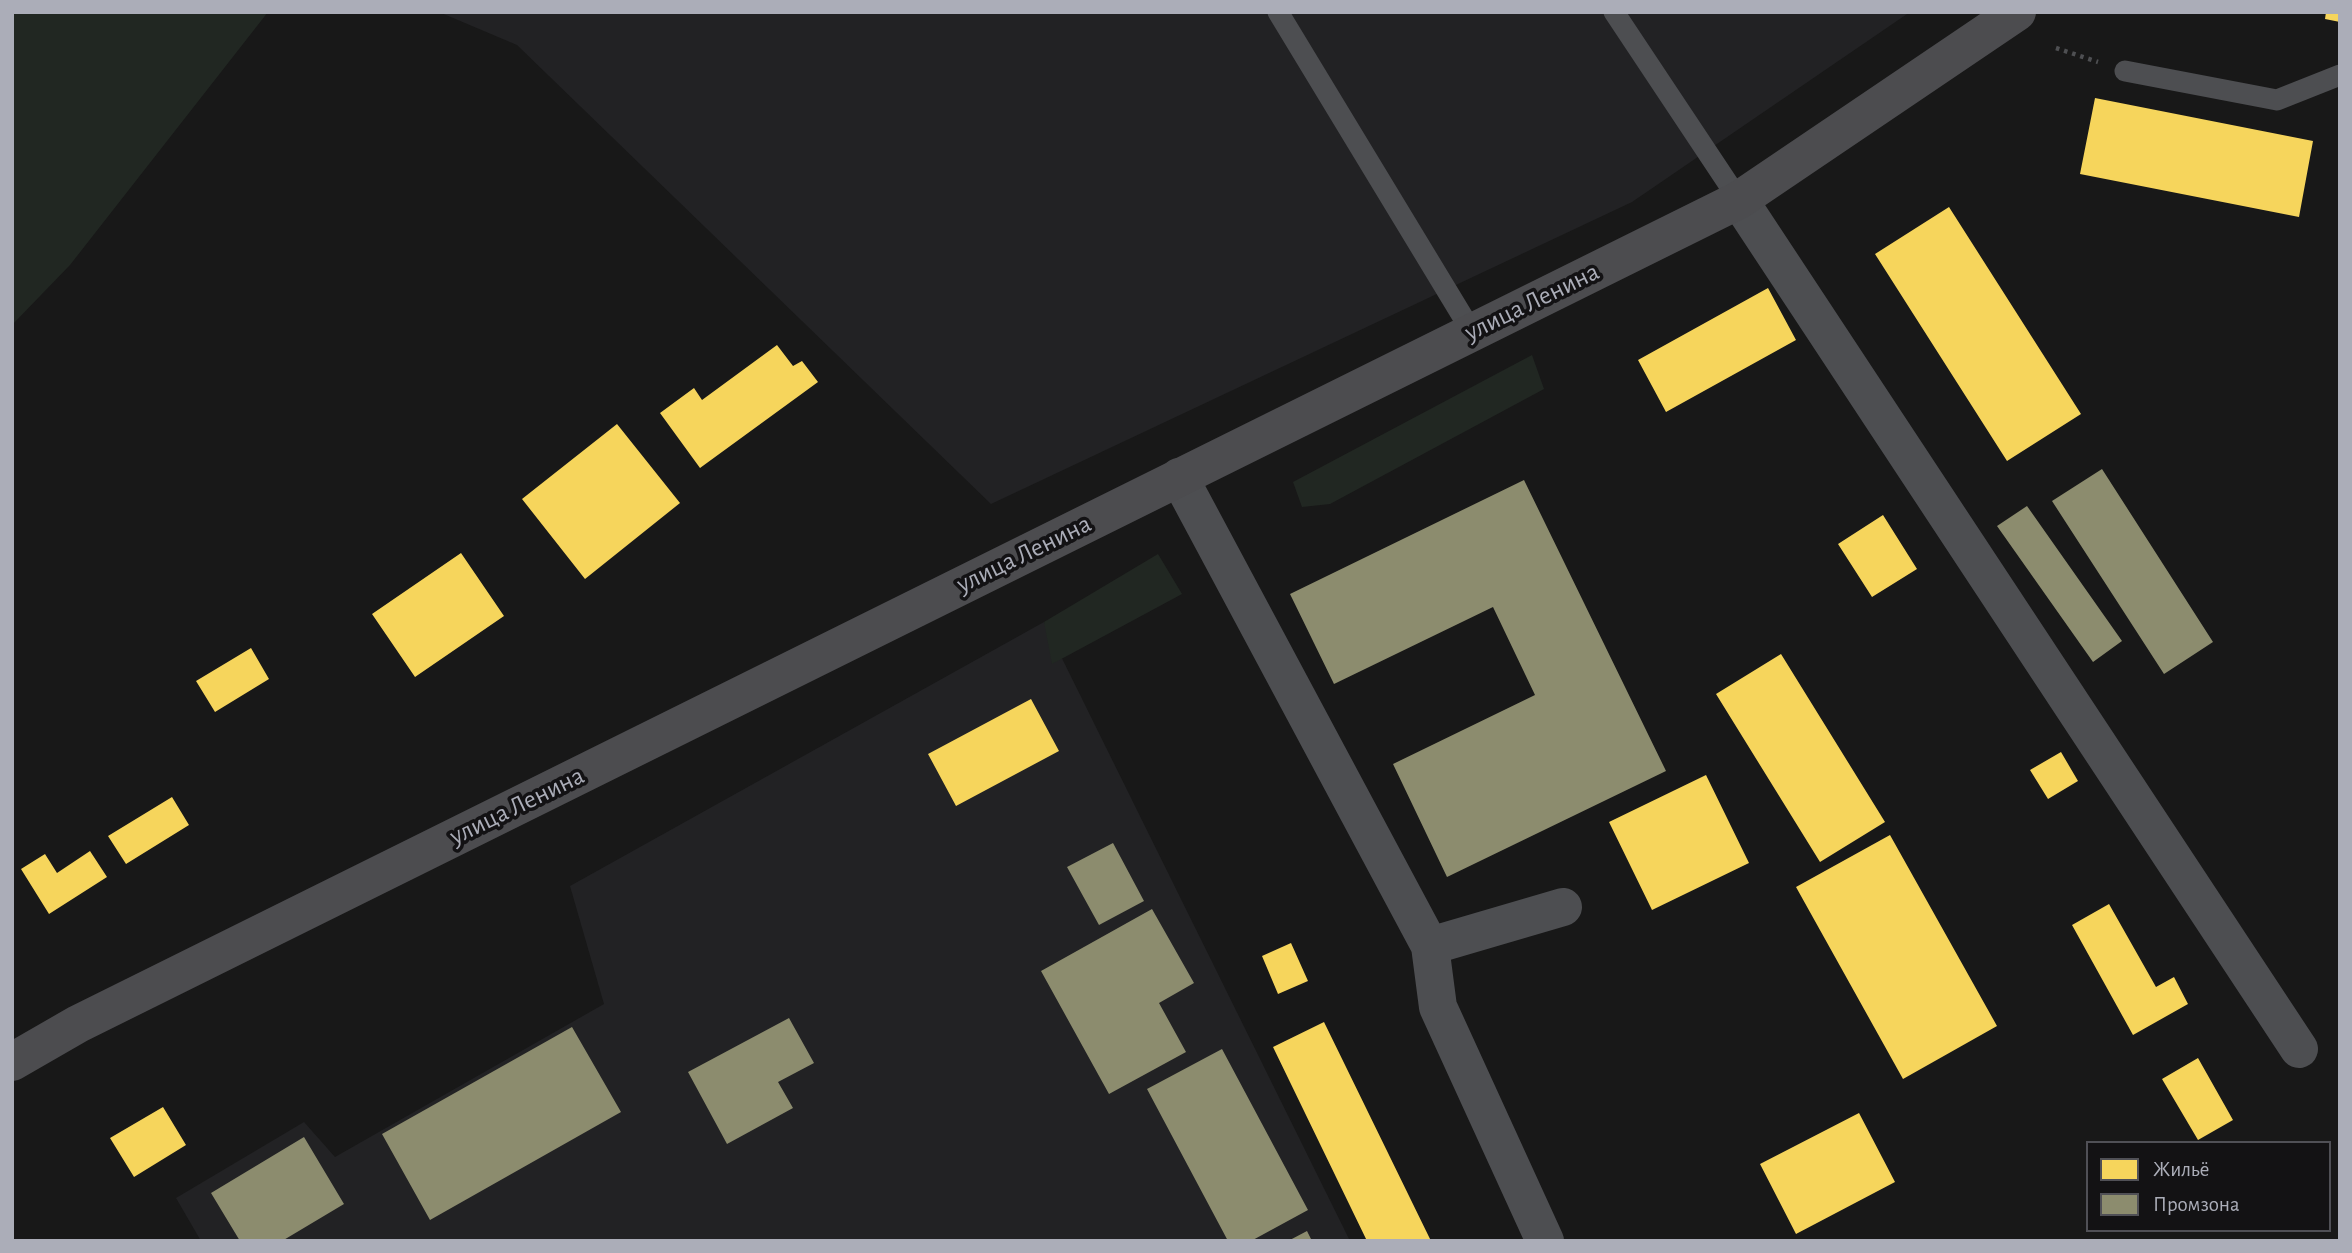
<!DOCTYPE html>
<html>
<head>
<meta charset="utf-8">
<style>
	body { margin:0 }
	#map { position:relative; width:2352px; height:1253px; overflow:hidden; background:#181818; font-family:"Alegreya Sans",sans-serif }
	canvas { display:block }
	.frame { position:absolute; inset:0; border:14px solid #abadb8; pointer-events:none }
	.legend { position:absolute; left:2086px; top:1141px; width:245px; height:91px; box-sizing:border-box; background:#131214; border:2px solid #505056; margin:0; padding:9px 12px; list-style:none; font-size:21px; color:#abadb8 }
	.legend li { display:flex; align-items:center; gap:14px; height:35px }
	.legend b { width:35px; border:2px solid #505056 }
</style>
</head>
<body>
<div id="map">
<canvas width="2352" height="1253"></canvas>
<div class="frame"></div>
<ul class="legend">
<li><b style="height:19px;background:#f6d55c"></b>Жильё</li>
<li><b style="height:19px;background:#8c8c6e"></b>Промзона</li>
</ul>
</div>
<script>
const c = document.querySelector('canvas').getContext('2d');
c.lineJoin = 'round';
function paint(path, color) { c.fillStyle = color; c.fill(path, 'evenodd'); }
const poly = rows => new Path2D(rows.map(r => 'M' + r).join(''));
function stroke(path, color, width, dash) { c.strokeStyle = color; c.lineWidth = width; c.lineCap = dash ? 'butt' : 'round'; c.setLineDash(dash || []); c.stroke(path); }
function write(font, color, halo, rows, align = 'center') {
  c.font = font + ' "Alegreya Sans",sans-serif'; c.lineWidth = 7; c.setLineDash([]); c.textBaseline = 'middle'; c.strokeStyle = halo; c.fillStyle = color; for (const [text, x, y, turn = 0] of rows) {
    c.save(); c.translate(x, y); c.rotate((+turn || 0) * Math.PI / 180); c.textAlign = isNaN(turn) ? turn : align; if (halo) c.strokeText(text, 0, 0); c.fillText(text, 0, 0); c.restore();
  }
}
paint(poly([
	[439,12,1910,12,1632,202,991,504,517,45],
	[1044,622,1350,1241,201,1241,176,1198,304,1122,335,1157,604,1004,570,886]
]), '#222224');
paint(poly([
	[12,12,268,12,70,265,12,325],
	[1532,355,1544,389,1330,504,1302,507,1293,482],
	[1158,554,1182,594,1052,664,1044,622]
]), '#212722');
paint(poly([
	[2326,12,2340,12,2340,22,2325,19],
	[2095,98,2313,141,2299,217,2080,174],
	[1949,207,2081,414,2007,461,1875,254],
	[1768,288,1796,340,1666,412,1638,360],
	[777,345,793,366,802,361,818,382,700,468,660,413,694,388,702,400],
	[617,424,680,503,585,579,522,499],
	[1883,515,1917,569,1872,597,1838,544],
	[461,553,504,616,415,677,372,614],
	[251,648,269,679,215,712,196,681],
	[1781,654,1885,822,1820,862,1716,694],
	[1031,699,1059,751,956,806,928,754],
	[2061,752,2078,781,2048,799,2030,770],
	[1706,775,1749,863,1652,910,1609,822],
	[172,797,189,825,126,864,108,836],
	[1890,835,1997,1026,1903,1079,1796,887],
	[90,851,107,877,49,914,21,869,45,854,57,873],
	[2109,904,2156,987,2174,977,2188,1004,2133,1035,2072,925],
	[1291,943,1308,981,1278,994,1262,956],
	[1324,1022,1431,1241,1367,1241,1273,1047],
	[2198,1058,2233,1120,2198,1140,2162,1079],
	[163,1107,186,1145,134,1177,110,1138],
	[1859,1113,1895,1182,1796,1234,1760,1164]
]), '#f6d55c');
paint(poly([
	[2102,469,2213,642,2164,674,2052,501],
	[1524,480,1666,771,1447,877,1393,764,1535,695,1493,607,1334,684,1290,594],
	[2027,506,2122,641,2093,662,1997,526],
	[1113,843,1144,901,1099,925,1067,867],
	[1152,909,1194,983,1159,1003,1186,1052,1109,1094,1041,971],
	[789,1018,814,1063,778,1082,793,1108,727,1144,688,1072],
	[572,1027,621,1112,430,1220,382,1134],
	[1222,1049,1308,1210,1251,1241,1228,1241,1147,1089],
	[304,1137,344,1204,282,1241,240,1241,211,1193],
	[1307,1231,1312,1241,1288,1241]
]), '#8c8c6e');
stroke(poly([
	[2056,48,2098,62]
]), '#4e4f52', 4.5, [3.5, 5]);
stroke(poly([
	[1278,12,1472,332],
	[1614,12,1739,200],
	[2125,71,2277,100,2340,75]
]), '#4d4e51', 21);
stroke(poly([
	[1739,200,2299,1049],
	[1179,477,1430,946,1563,907],
	[1430,946,1438,1007,1545,1241]
]), '#4d4e51', 38);
stroke(poly([
	[12,1062,78,1024,1739,200,2017,12]
]), '#4c4c4f', 38);
write('26px', '#abadb8', '#131214', [
	["улица Ленина",1532,302,-26],
	["улица Ленина",1024,554,-26],
	["улица Ленина",517,806,-26]
]);
</script>
</body>
</html>
